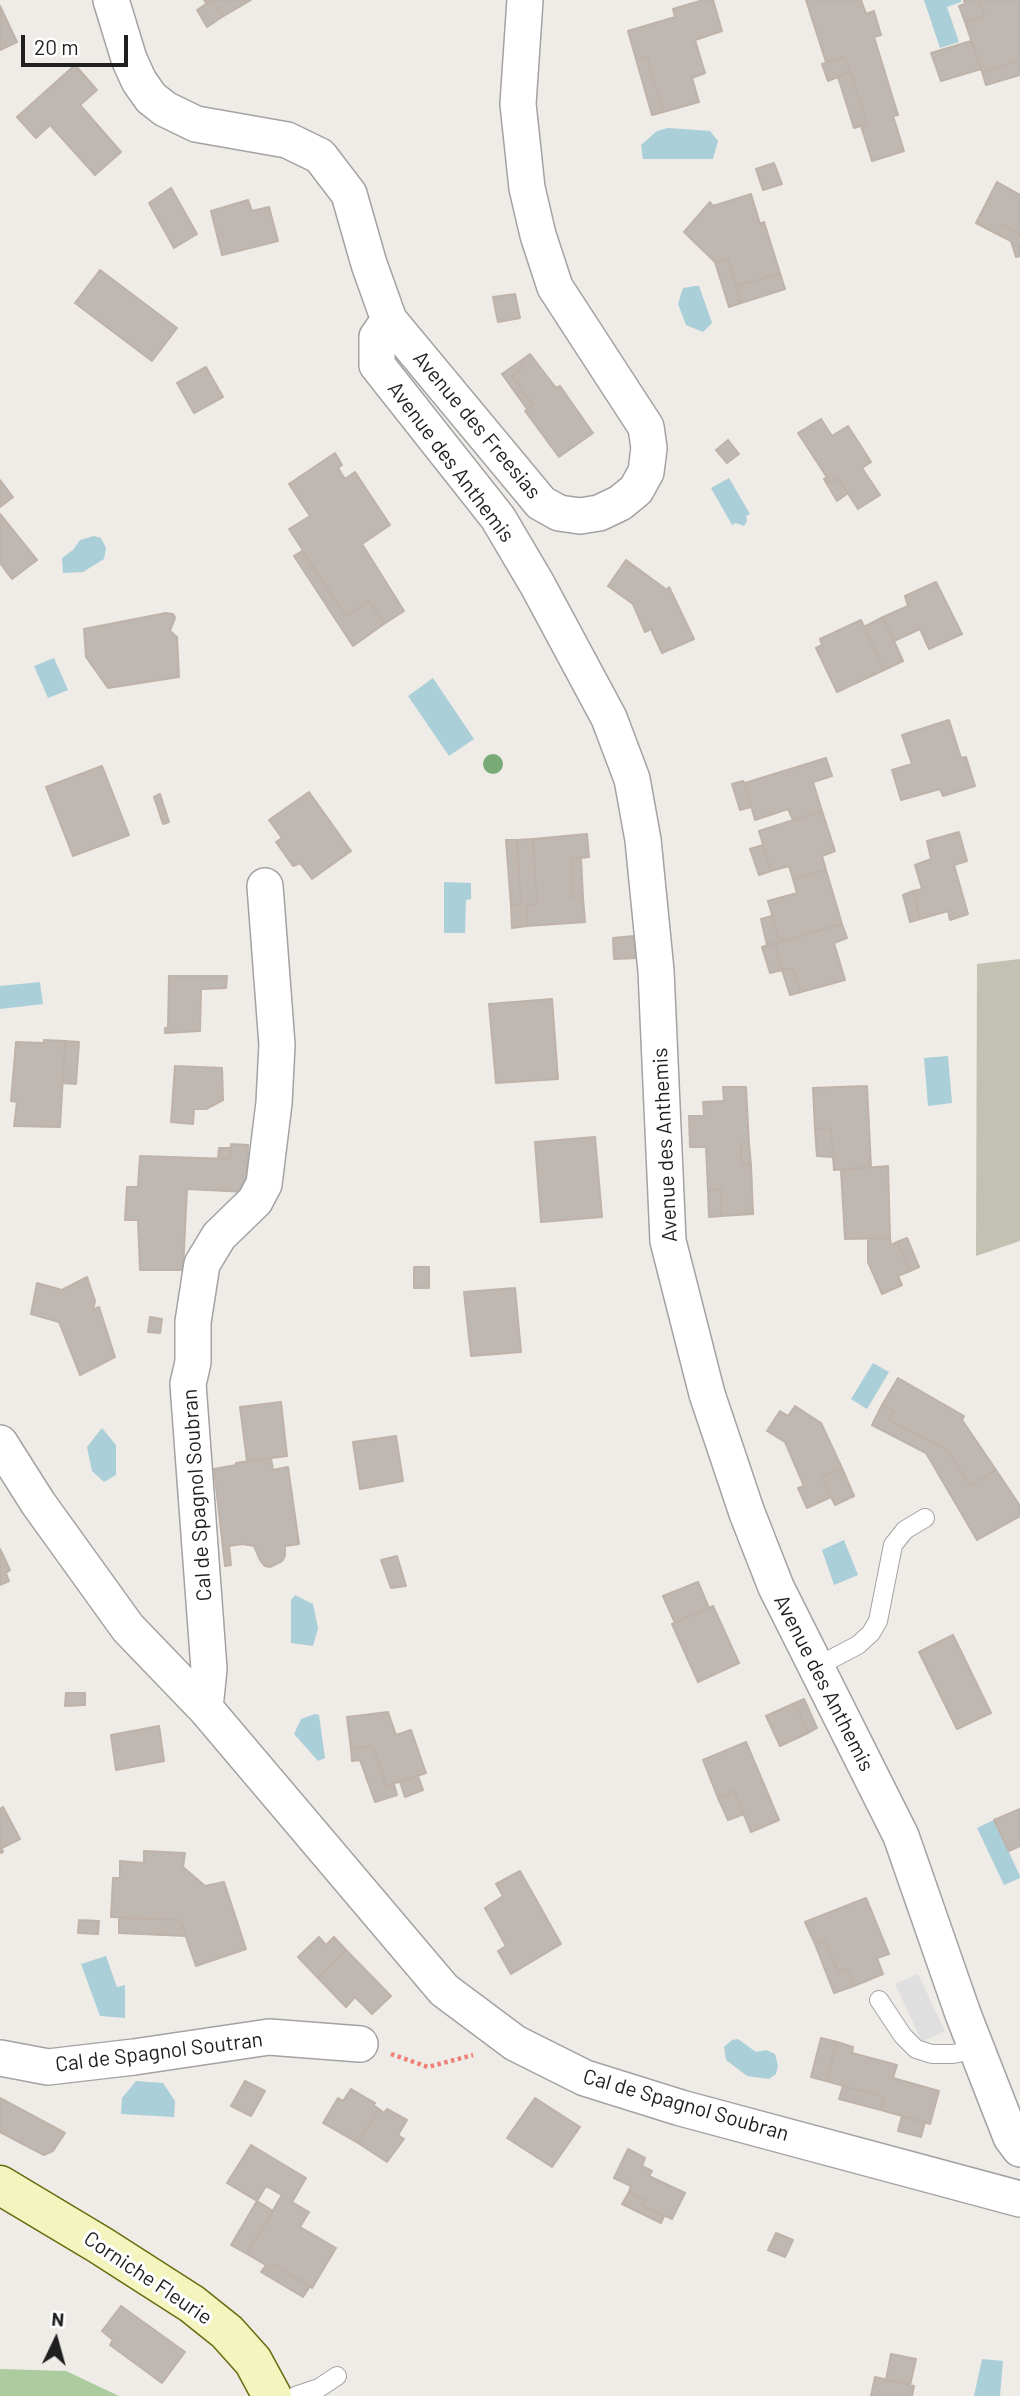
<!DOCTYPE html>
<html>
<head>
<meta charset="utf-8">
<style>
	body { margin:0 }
	#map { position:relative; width:1020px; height:2396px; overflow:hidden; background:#efebe6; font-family:Barlow,sans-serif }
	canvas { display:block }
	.north { position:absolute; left:21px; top:2305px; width:70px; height:70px; -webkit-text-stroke:5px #fff; paint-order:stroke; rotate:5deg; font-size:19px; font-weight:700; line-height:28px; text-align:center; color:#1f1f1f }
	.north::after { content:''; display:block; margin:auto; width:24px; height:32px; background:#1f1f1f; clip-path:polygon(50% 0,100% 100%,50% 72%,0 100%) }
	.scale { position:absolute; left:21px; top:35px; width:107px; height:32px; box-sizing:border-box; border:4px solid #1f1f1f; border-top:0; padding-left:9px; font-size:21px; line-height:24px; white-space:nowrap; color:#1f1f1f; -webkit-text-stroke:5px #fff; paint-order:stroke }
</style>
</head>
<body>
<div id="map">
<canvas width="1020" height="2396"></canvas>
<div class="north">N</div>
<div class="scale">20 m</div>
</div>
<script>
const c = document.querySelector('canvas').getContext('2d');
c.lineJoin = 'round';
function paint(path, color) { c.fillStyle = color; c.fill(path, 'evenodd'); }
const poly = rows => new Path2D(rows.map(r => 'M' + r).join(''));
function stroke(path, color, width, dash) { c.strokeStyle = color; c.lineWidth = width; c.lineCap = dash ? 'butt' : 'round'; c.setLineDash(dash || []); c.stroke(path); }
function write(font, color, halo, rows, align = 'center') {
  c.font = font + ' Barlow,sans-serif'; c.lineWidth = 6; c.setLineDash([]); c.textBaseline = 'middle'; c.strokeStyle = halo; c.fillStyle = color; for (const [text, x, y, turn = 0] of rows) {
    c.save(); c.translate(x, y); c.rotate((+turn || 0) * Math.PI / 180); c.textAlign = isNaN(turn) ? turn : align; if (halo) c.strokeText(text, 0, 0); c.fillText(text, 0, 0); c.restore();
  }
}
paint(poly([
	[1020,959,1020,1241,976,1256,977,964]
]), '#c3c2b2');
paint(poly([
	[0,2369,66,2371,119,2396,0,2396]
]), '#accb9e');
paint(poly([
	[918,1974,945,2031,922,2042,895,1984]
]), '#dfdfdf');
paint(poly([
	[924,0,961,0,961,2,947,7,959,42,940,48],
	[668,128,710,131,718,141,713,159,643,159,641,145,657,131],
	[695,286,699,286,712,323,703,332,686,325,678,304,683,288],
	[729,478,750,514,746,516,747,521,744,526,736,523,732,525,711,488],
	[94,536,101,538,106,548,104,559,83,572,63,573,62,558,73,550,80,540],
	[54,658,68,690,48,698,34,666],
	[433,678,474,739,449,756,408,696],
	[444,882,471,883,471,899,466,900,465,933,444,933],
	[40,982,43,1004,0,1009,0,986],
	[948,1056,952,1103,928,1106,924,1058],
	[873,1363,889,1372,867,1409,851,1399],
	[102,1428,116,1445,116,1475,104,1482,92,1471,87,1447],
	[844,1540,858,1575,834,1585,822,1550],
	[295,1595,313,1604,318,1628,313,1646,291,1643,291,1600],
	[315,1714,319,1715,325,1758,318,1761,294,1734,301,1719],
	[994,1820,1020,1876,1020,1878,1004,1885,977,1828],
	[106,1956,117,1987,125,1985,125,2018,100,2016,81,1964],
	[738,2039,756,2052,766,2050,775,2054,778,2066,776,2074,769,2079,747,2076,726,2060,724,2047,732,2040],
	[136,2081,163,2083,175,2101,174,2117,121,2114,122,2098],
	[982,2359,1003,2361,1000,2396,974,2396]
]), '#aacfd9');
const building = poly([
	[204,0,251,0,222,17,212,0,207,4,204,0],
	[212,0,222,17,207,27,197,10,212,0],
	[703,0,713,0,722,31,695,40,705,73,692,78,699,102,663,112,647,57,636,59,628,31,675,17,673,9,703,0],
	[806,0,861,0,866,14,874,11,881,35,874,37,898,115,893,116,904,151,872,161,861,126,867,124,845,56,826,62,806,0],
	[964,0,979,0,985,16,965,22,959,6,965,4,964,0],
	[979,0,1020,0,1020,60,982,72,965,22,985,16,979,0],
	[0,6,17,42,0,50,0,6],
	[971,41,981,69,941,81,931,53,971,41],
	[845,56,850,72,828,81,822,64,845,56],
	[647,57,663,112,652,115,636,59,647,57],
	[1020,60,1020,75,986,85,982,72,1020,60],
	[75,65,97,90,80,105,121,152,95,175,50,125,36,138,17,117,75,65],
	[850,72,867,124,854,128,838,77,850,72],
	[774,163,782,184,763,190,756,169,774,163],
	[997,182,1020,195,1020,237,1018,233,1002,225,999,235,976,223,997,182],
	[171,188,197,234,174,248,149,203,171,188],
	[751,194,760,224,764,222,780,273,737,286,728,259,715,262,684,232,710,202,713,206,751,194],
	[248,200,252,211,269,207,278,241,222,255,211,211,248,200],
	[1002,225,1018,233,1020,256,1016,257,1011,241,999,235,1002,225],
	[728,259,741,303,729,307,715,262,728,259],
	[100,270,177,328,152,361,75,303,100,270],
	[780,273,785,289,741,303,737,286,780,273],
	[515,294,520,318,498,322,493,297,515,294],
	[530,354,556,388,560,386,593,433,559,457,525,411,533,405,512,376,523,368,519,362,530,354],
	[519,362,523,368,512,376,533,405,527,409,502,374,519,362],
	[206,367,223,397,194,413,177,383,206,367],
	[821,419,832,436,848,426,871,462,862,468,880,495,858,509,838,478,830,482,798,433,821,419],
	[728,440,739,454,727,463,716,450,728,440],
	[335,453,342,465,338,468,345,479,355,472,390,525,362,544,404,611,384,624,369,601,346,616,289,529,310,516,289,484,335,453],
	[827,477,830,482,838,478,848,493,837,501,824,479,827,477],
	[0,480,13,497,0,507,0,480],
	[0,514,37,560,12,579,0,563,0,514],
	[302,551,346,616,369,601,384,624,353,646,294,556,302,551],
	[626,560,667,590,669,587,694,639,662,653,651,629,645,632,633,604,608,586,626,560],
	[936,582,962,634,929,649,920,629,894,641,883,617,908,606,905,596,936,582],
	[166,613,173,614,175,618,170,631,177,637,179,677,108,688,86,657,84,629,166,613],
	[883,617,903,661,884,670,864,627,883,617],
	[861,620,884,670,837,692,816,648,822,645,820,639,861,620],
	[949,720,961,758,966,757,975,786,943,796,940,789,901,800,892,770,912,764,902,735,949,720],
	[826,758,832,776,813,782,822,811,793,820,788,809,755,820,745,783,826,758],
	[102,766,129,835,73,856,46,787,102,766],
	[743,781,745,783,751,807,740,810,732,784,743,781],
	[309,792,351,851,312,879,300,863,293,866,276,842,282,838,269,820,309,792],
	[160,794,169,822,163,824,154,797,160,794],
	[822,811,835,851,822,856,826,870,793,879,789,866,771,871,759,831,822,811],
	[959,832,967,861,954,865,968,914,950,920,948,911,920,919,913,891,922,889,915,865,931,859,927,841,959,832],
	[587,834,589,857,571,859,573,898,583,898,585,922,527,926,527,906,537,904,533,839,587,834],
	[533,839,537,904,527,906,527,926,512,928,511,905,521,905,517,840,533,839],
	[506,840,517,840,521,905,511,905,506,840],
	[763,845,771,871,759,875,750,849,763,845],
	[581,858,583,898,573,898,571,859,581,858],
	[826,870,842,924,780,942,768,901,797,893,793,879,826,870],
	[913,891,920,919,910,922,903,895,913,891],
	[772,916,780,942,767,945,761,919,772,916],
	[842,924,847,938,834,943,845,980,801,992,793,968,782,970,775,943,842,924],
	[634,936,636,958,614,959,613,938,634,936],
	[775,943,782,970,770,973,762,947,775,943],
	[793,968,801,992,790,995,782,970,793,968],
	[169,976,227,976,226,988,201,989,200,1031,165,1033,165,1028,168,1028,169,976],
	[552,999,558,1079,496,1083,489,1004,552,999],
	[44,1040,65,1041,60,1127,14,1126,17,1102,11,1101,16,1042,44,1043,44,1040],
	[65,1041,79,1042,76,1084,63,1083,65,1041],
	[175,1066,222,1068,223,1100,206,1109,194,1109,193,1124,171,1122,175,1066],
	[867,1086,871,1167,834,1170,831,1128,815,1129,813,1088,867,1086],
	[723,1087,746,1087,749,1144,741,1144,741,1164,751,1165,753,1214,721,1216,721,1189,708,1190,706,1147,690,1147,689,1116,704,1116,703,1102,724,1101,723,1087],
	[831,1128,833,1157,817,1156,815,1129,831,1128],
	[595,1137,602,1217,541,1222,535,1142,595,1137],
	[231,1144,248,1145,247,1192,187,1189,183,1270,140,1270,138,1220,125,1220,127,1187,138,1187,140,1156,230,1159,231,1144],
	[741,1144,749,1144,751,1165,741,1164,741,1144],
	[219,1148,231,1148,230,1159,218,1158,219,1148],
	[888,1166,890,1238,845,1239,841,1170,888,1166],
	[721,1189,721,1216,709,1217,708,1190,721,1189],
	[868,1238,890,1238,891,1245,897,1242,910,1271,898,1276,902,1285,882,1294,868,1262,868,1238],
	[907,1238,919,1267,910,1271,897,1242,907,1238],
	[414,1267,429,1267,429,1288,414,1288,414,1267],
	[87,1277,95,1301,93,1310,99,1307,115,1357,80,1375,59,1322,31,1314,37,1283,62,1290,87,1277],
	[515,1288,521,1352,471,1356,464,1292,515,1288],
	[150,1317,162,1319,160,1333,148,1332,150,1317],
	[898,1378,964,1416,962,1420,996,1470,970,1486,947,1450,889,1420,894,1411,882,1405,898,1378],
	[281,1402,287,1456,247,1461,240,1407,281,1402],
	[882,1405,894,1411,889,1420,947,1450,970,1486,996,1470,1020,1506,1020,1516,977,1540,926,1453,872,1425,882,1405],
	[795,1406,821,1423,842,1468,822,1477,831,1497,807,1508,798,1488,804,1486,785,1442,767,1431,780,1411,788,1416,795,1406],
	[396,1436,403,1481,360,1489,353,1442,396,1436],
	[271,1458,273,1470,288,1467,299,1544,285,1546,285,1556,282,1561,270,1567,265,1566,260,1560,254,1546,242,1544,229,1546,231,1565,225,1566,214,1469,236,1465,236,1463,271,1458],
	[842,1468,854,1496,835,1505,822,1477,842,1468],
	[0,1549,10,1570,6,1573,9,1581,0,1585,0,1549],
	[397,1556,406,1586,391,1588,381,1560,397,1556],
	[698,1582,709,1608,675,1623,663,1596,698,1582],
	[713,1606,739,1663,698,1682,672,1624,713,1606],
	[953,1635,991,1713,957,1729,919,1652,953,1635],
	[66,1693,85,1693,85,1705,65,1706,66,1693],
	[804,1699,817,1728,808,1733,795,1703,804,1699],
	[795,1703,808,1733,780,1746,766,1716,795,1703],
	[388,1712,396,1735,411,1730,426,1773,386,1786,373,1746,351,1749,347,1717,388,1712],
	[159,1726,164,1761,116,1770,111,1735,159,1726],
	[746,1742,779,1820,751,1832,734,1791,718,1798,703,1760,746,1742],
	[373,1746,386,1786,394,1784,397,1795,375,1802,360,1760,352,1761,351,1749,373,1746],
	[418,1776,423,1790,405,1797,400,1782,418,1776],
	[734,1791,744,1814,728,1820,718,1798,734,1791],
	[3,1807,20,1839,2,1848,3,1852,0,1853,0,1809,3,1807],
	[1020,1809,1020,1846,1009,1851,994,1820,1020,1809],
	[144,1851,185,1853,183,1867,205,1886,224,1882,246,1949,196,1966,180,1920,111,1917,113,1878,120,1878,120,1861,144,1863,144,1851],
	[520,1871,561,1944,511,1974,498,1951,506,1946,485,1908,503,1896,496,1884,520,1871],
	[866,1898,889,1954,877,1958,883,1974,854,1986,847,1969,838,1972,825,1941,815,1944,805,1922,866,1898],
	[119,1918,180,1920,186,1936,119,1933,119,1918],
	[79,1920,99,1921,98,1934,78,1933,79,1920],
	[319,1937,326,1945,334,1937,346,1950,318,1978,298,1957,319,1937],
	[825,1941,838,1972,847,1969,854,1986,834,1993,815,1944,825,1941],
	[346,1950,391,1996,372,2014,355,1997,346,2007,318,1978,346,1950],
	[821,2038,837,2042,826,2081,811,2077,821,2038],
	[837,2042,853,2047,852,2053,897,2065,893,2078,939,2091,930,2124,881,2110,884,2097,826,2081,837,2042],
	[245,2081,265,2091,251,2116,231,2106,245,2081],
	[843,2086,884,2097,881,2110,839,2099,843,2086],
	[351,2089,375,2103,373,2105,379,2109,358,2143,323,2123,338,2098,343,2101,351,2089],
	[0,2098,65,2133,53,2151,44,2155,0,2132,0,2098],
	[535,2098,580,2127,552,2167,507,2138,535,2098],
	[379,2109,384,2113,387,2109,407,2120,398,2135,404,2139,387,2162,358,2143,379,2109],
	[902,2116,925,2122,921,2137,898,2131,902,2116],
	[251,2145,306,2178,292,2202,309,2212,300,2227,336,2248,312,2288,274,2265,271,2268,247,2254,282,2195,266,2186,257,2201,227,2183,251,2145],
	[628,2149,645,2158,642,2166,652,2171,649,2176,685,2193,672,2219,642,2205,645,2200,629,2192,631,2186,614,2178,628,2149],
	[629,2192,645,2200,642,2205,664,2216,661,2223,622,2204,629,2192],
	[257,2201,273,2211,247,2254,231,2245,257,2201],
	[776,2233,793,2240,785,2257,768,2250,776,2233],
	[266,2265,271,2268,274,2265,310,2286,303,2297,261,2272,266,2265],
	[121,2306,185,2352,162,2383,110,2345,113,2340,102,2331,121,2306],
	[891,2354,916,2359,910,2385,886,2380,891,2354],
	[875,2377,914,2386,912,2396,871,2396,875,2377]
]);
paint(building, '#bfb7b2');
stroke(building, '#bfb2a9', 2);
const service = poly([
	[816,1667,858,1645,871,1633,878,1621,893,1545,905,1530,925,1518],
	[879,2000,903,2036,916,2049,932,2054,953,2054,977,2049],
	[295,2396,319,2388,337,2376]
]);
const minor = poly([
	[111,0,129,59,139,81,151,98,165,109,196,124,287,140,320,156,349,194,369,264,389,320,541,503,559,513,580,516,599,513,620,503,636,490,646,472,649,448,646,427,555,287,538,235,527,188,518,104,525,0],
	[389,320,377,337,377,365,498,518,537,584,609,718,632,779,643,840,656,971,668,1241,707,1394,747,1513,776,1587,901,1836,963,2014,1011,2137,1020,2149],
	[0,1443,38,1503,128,1628,205,1708,444,1990,515,2043,585,2078,681,2108,1020,2199],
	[205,1708,209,1669,188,1384,193,1362,193,1322,202,1264,219,1236,255,1201,264,1184,274,1103,277,1045,265,886],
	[0,2058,48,2067,134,2057,269,2037,360,2044]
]);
const secondary = poly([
	[0,2185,100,2245,192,2304,227,2332,253,2361,272,2396]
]);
stroke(service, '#a3a3a3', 20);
stroke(minor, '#a3a3a3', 38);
stroke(secondary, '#666d0e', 41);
stroke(poly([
	[391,2054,428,2067,473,2055]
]), '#ee8077', 4.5, [3.5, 3.5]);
stroke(service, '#fff', 18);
stroke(minor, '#fff', 35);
stroke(secondary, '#f3f4be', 38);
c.fillStyle = '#77aa76';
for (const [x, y] of [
	[493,764]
]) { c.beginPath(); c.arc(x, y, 10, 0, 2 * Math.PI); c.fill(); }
write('21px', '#1f1f1f', '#fff', [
	["Avenue des Freesias",477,425,50],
	["Avenue des Anthemis",451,462,53],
	["Avenue des Anthemis",665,1145,-93],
	["Cal de Spagnol Soubran",197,1495,-94],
	["Avenue des Anthemis",824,1683,63],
	["Cal de Spagnol Soutran",159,2052,-7],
	["Cal de Spagnol Soubran",686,2105,16],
	["Corniche Fleurie",148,2278,34]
]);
</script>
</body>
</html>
